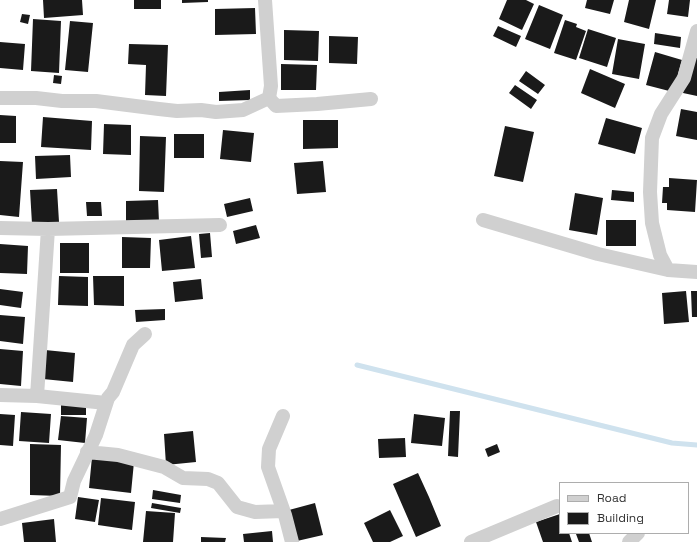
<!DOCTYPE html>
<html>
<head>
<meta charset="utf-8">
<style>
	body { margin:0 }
	#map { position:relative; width:697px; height:542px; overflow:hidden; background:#fff; font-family:"Space Grotesk",sans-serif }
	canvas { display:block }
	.legend { position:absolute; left:559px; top:482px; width:130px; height:52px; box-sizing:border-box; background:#fff; border:1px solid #adadad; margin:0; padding:5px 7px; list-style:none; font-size:12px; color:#333 }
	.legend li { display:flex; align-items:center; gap:8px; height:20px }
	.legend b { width:20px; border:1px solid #adadad }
</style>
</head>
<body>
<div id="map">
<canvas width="697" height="542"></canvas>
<ul class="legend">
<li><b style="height:5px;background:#d0d0d0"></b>Road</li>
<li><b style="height:11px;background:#1a1a1a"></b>Building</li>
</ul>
</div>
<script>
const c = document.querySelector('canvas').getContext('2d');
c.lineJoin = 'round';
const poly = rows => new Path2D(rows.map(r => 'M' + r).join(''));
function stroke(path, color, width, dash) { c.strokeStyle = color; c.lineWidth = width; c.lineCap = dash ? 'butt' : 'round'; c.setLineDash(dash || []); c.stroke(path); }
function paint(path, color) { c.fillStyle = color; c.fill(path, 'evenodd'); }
stroke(poly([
	[357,365,672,443,697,445]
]), '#cfe2ee', 5);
paint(poly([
	[43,0,82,0,83,15,44,18],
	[134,0,161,0,161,9,134,9],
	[182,0,208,0,208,2,182,3],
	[507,0,526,0,534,4,522,30,499,19],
	[587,0,614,0,610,14,585,8],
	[629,0,656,0,649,29,624,22],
	[669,0,690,0,688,17,667,14],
	[539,5,563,15,550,49,525,39],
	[255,8,256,34,215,35,215,9],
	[22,14,30,15,28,24,20,22],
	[33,19,61,21,59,73,31,71],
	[565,20,577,24,576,27,586,31,576,60,554,53],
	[70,21,93,23,88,72,65,70],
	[498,26,521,36,516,47,493,36],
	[588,29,616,38,607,67,579,58],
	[284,30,319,31,318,61,284,60],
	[655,33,681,37,680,48,654,44],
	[329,36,358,37,357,64,329,63],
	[618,39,645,44,639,79,612,74],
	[0,42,25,44,23,70,0,68],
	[129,44,168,45,166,96,145,95,146,65,128,64],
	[655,52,682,60,673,92,646,85],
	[691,57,697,58,697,96,683,93],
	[281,64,317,65,316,90,281,90],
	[590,69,625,84,615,108,581,93],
	[526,71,545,85,538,94,519,81],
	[54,75,62,76,61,84,53,83],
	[515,85,537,100,531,109,509,93],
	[250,90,250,100,219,101,219,92],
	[681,109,697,112,697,140,676,136],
	[0,115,16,116,16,143,0,143],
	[43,117,92,121,91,150,41,147],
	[606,118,642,128,635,154,598,144],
	[303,120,338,120,338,148,303,149],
	[104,124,131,125,131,155,103,154],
	[505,126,534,132,523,182,494,176],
	[223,130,254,133,251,162,220,159],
	[174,134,204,134,204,158,174,158],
	[140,136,166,137,164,192,139,191],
	[70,155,71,177,36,179,35,156],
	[0,161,23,162,19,217,0,215],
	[323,161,326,192,297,194,294,163],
	[669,178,697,180,695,212,667,210,667,203,662,203,663,187,669,187],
	[57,189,59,222,32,224,30,190],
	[612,190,634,192,634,202,611,200],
	[575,193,603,198,597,235,569,230],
	[250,198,253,211,227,217,224,204],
	[158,200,159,222,126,223,126,201],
	[86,202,101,202,102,216,87,216],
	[606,220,636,220,636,246,606,246],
	[256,225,260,238,236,244,233,231],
	[210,233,212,257,201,258,199,234],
	[191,236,195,268,162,271,159,240],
	[122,237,151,238,150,268,122,268],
	[60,243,89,243,89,273,60,273],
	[0,244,28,246,27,274,0,273],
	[59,276,88,277,88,306,58,305],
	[93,276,124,276,124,306,94,305],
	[201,279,203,299,175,302,173,282],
	[0,289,23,292,21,308,0,305],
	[686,291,689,322,664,324,662,293],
	[691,291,697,291,697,317,692,317],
	[165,309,165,320,136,322,135,310],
	[0,315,25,317,23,344,0,341],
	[0,349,23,351,21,386,0,384],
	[45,350,75,353,73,382,43,379],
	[61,405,86,405,86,415,61,415],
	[450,411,460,411,458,457,448,456],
	[21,412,51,414,49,443,19,441],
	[0,414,15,415,13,446,0,445],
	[414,414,445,418,442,446,411,443],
	[61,416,87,418,85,443,58,440],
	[193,431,196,462,166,465,164,434],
	[405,438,406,457,379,458,378,439],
	[30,444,61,445,60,496,30,495],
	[497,444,500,452,488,457,485,449],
	[92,457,134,462,131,493,89,488],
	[418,473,429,497,441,526,416,537,393,484],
	[153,490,181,495,180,503,152,499],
	[78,497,99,500,95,522,75,519],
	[101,498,135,502,132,530,98,525],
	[152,503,181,508,180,513,151,508],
	[315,503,323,535,297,541,289,510],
	[390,510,403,536,390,542,373,542,364,523],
	[146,511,175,513,173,542,143,542],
	[560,514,560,533,569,533,572,542,543,542,536,522],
	[54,519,56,542,24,542,22,523],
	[272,531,273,542,244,542,243,534],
	[578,533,589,533,592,542,579,542,576,534],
	[201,537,226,538,225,542,201,542]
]), '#1a1a1a');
stroke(poly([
	[265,0,271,86,269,98],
	[0,98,36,98,62,101,96,101,159,109,177,111,201,110,216,112,243,110,269,98,276,106,317,104,371,99],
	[483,220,598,254,668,270,697,272],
	[0,228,48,229,220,225],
	[668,270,660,255,652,223,650,192,652,138,661,114,684,78,697,31],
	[0,395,37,396,106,403],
	[37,396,48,229],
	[283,416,269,449,268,467,285,515,292,542],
	[87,452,118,455,164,467,183,478,208,479,218,483,237,507,255,512,283,511],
	[0,519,70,497,74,481,96,435,108,398,113,392,133,345,145,334],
	[471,542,557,506],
	[629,542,638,533]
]), '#d0d0d0', 14);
</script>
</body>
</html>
